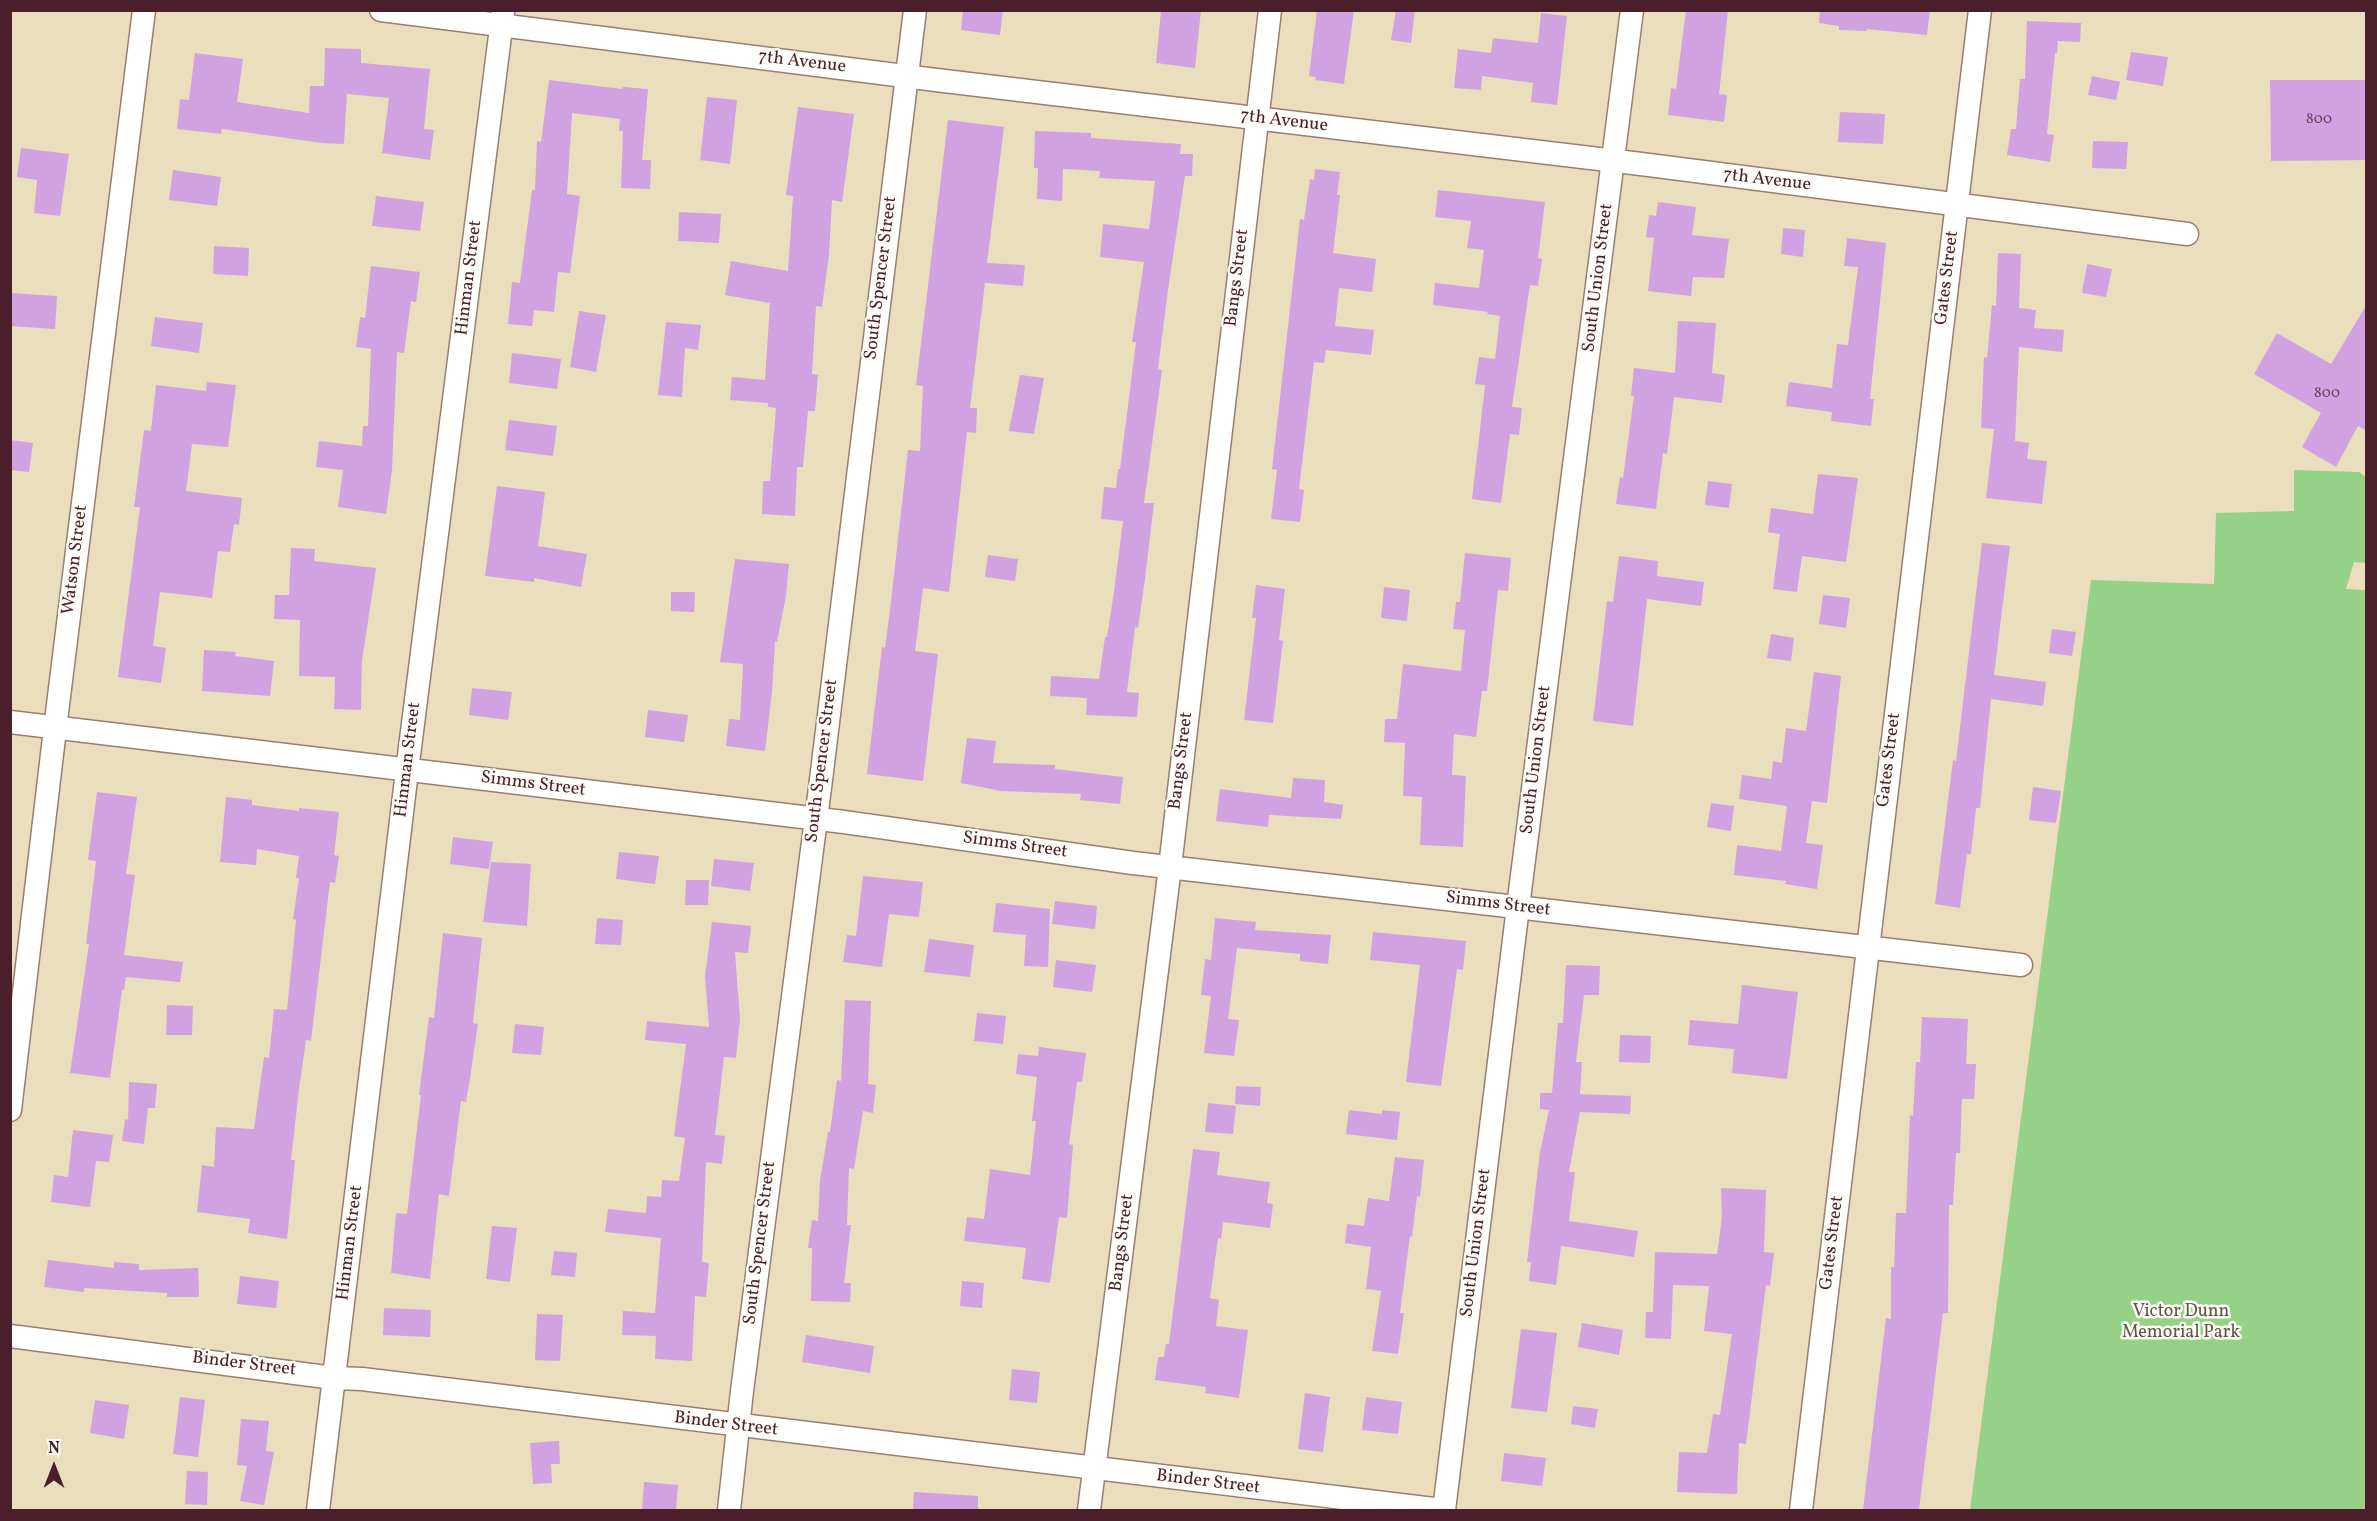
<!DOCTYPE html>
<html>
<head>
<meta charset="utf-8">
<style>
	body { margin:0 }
	#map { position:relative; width:2377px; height:1521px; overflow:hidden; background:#ebdebc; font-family:Vollkorn,serif }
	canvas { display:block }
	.frame { position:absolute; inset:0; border:12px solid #4a1f2b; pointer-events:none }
	.north { position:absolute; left:24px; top:1437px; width:60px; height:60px; -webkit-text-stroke:4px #fdfcf7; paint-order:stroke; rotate:0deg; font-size:16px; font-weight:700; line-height:24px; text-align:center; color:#4a1f2b }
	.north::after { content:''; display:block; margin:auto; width:21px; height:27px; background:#4a1f2b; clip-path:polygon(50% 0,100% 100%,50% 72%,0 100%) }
</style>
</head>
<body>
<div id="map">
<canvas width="2377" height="1521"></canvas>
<div class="frame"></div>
<div class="north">N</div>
</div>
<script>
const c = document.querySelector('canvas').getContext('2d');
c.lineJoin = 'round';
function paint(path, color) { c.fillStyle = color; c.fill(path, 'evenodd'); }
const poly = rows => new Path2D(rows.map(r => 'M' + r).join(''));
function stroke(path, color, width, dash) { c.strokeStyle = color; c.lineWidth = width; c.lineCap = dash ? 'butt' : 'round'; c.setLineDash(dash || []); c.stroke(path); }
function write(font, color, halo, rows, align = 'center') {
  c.font = font + ' Vollkorn,serif'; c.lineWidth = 5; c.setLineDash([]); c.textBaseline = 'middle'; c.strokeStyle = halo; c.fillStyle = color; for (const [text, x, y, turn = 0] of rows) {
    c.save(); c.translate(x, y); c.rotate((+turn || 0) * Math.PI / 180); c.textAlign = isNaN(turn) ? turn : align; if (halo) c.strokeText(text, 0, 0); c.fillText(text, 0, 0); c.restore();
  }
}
paint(poly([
	[2294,470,2359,472,2366,477,2366,563,2354,562,2346,589,2366,590,2366,1510,1970,1510,2091,580,2214,584,2216,513,2294,511]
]), '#95d186');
paint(poly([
	[963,10,1003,10,1000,35,961,30],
	[1161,10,1201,10,1195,68,1156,63],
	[1317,10,1354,10,1344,84,1315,80,1316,77,1309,76],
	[1396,10,1415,10,1411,43,1391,40],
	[1686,10,1728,10,1719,94,1727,95,1724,122,1668,115,1671,88,1676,89],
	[1820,10,1930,10,1927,35,1867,29,1867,31,1839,30,1839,26,1819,23],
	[1541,13,1567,16,1557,105,1531,102,1533,83,1482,76,1481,90,1454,88,1458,49,1491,53,1493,38,1538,43],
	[2027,21,2081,23,2080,42,2058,41,2057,53,2055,53,2047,134,2054,135,2050,162,2007,155,2011,129,2016,129,2020,79,2025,79],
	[325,48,361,49,361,63,430,69,424,129,434,130,430,160,382,153,389,98,347,94,344,144,322,143,222,129,221,134,177,129,180,99,189,100,195,53,243,59,237,102,309,113,310,86,324,86],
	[2131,52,2168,57,2163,86,2126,80],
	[2092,76,2120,82,2116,100,2088,95],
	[549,80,622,89,623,87,648,89,642,160,651,160,650,189,621,188,623,131,619,131,620,119,572,113,567,194,580,196,570,273,558,272,554,312,534,310,532,326,508,324,512,282,520,283,532,190,535,190,537,141,541,142],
	[2270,80,2367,80,2367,160,2271,161],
	[707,97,737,100,730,164,700,160],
	[798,107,854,114,842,202,832,200,829,255,822,307,816,306,812,374,818,375,815,411,808,411,803,467,797,467,795,516,762,514,763,481,770,481,776,408,768,407,768,403,730,400,732,377,765,380,770,303,725,295,731,261,788,271,793,196,786,195],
	[1840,112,1885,114,1883,144,1838,142],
	[948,120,1004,127,987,263,1025,265,1023,286,985,283,970,408,977,408,976,433,967,432,949,592,923,588,915,651,938,654,923,781,867,774,882,647,885,648,890,610,908,450,920,451,923,386,916,385],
	[1035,131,1091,133,1091,138,1181,144,1180,154,1193,154,1192,176,1185,176,1168,290,1158,369,1162,370,1144,503,1154,503,1145,579,1138,628,1135,627,1127,692,1139,693,1137,717,1086,715,1087,698,1050,696,1051,676,1099,679,1105,637,1107,637,1114,592,1123,521,1101,519,1104,487,1116,488,1118,469,1120,469,1136,342,1132,342,1144,262,1100,257,1103,224,1149,229,1155,181,1099,178,1100,171,1063,169,1062,201,1037,199,1038,168,1034,168],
	[2093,141,2128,142,2126,169,2092,168],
	[21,148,69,154,60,216,34,213,37,180,17,177],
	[1315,169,1340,172,1337,195,1340,195,1333,253,1376,259,1372,292,1339,288,1335,326,1374,330,1371,355,1326,350,1324,363,1314,362,1299,489,1304,490,1300,522,1271,519,1277,470,1272,469,1300,219,1304,220,1310,179,1314,180],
	[173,170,221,177,217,206,169,200],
	[1438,190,1545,202,1538,258,1542,259,1538,286,1530,285,1512,407,1522,408,1519,435,1510,434,1501,503,1472,499,1485,385,1475,384,1479,357,1495,359,1500,316,1487,314,1488,312,1433,305,1435,283,1479,288,1484,250,1467,248,1471,221,1435,217],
	[376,196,424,202,420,231,372,226],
	[1658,202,1696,207,1692,235,1729,239,1724,278,1693,277,1691,296,1648,291,1654,238,1646,237,1649,215,1656,216],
	[679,212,721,214,719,243,678,241],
	[1783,228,1805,230,1803,257,1781,254],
	[1847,238,1886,243,1870,399,1874,399,1871,426,1831,421,1832,412,1786,406,1789,382,1832,388,1837,344,1848,345,1858,267,1844,266],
	[214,246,249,248,248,276,213,274],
	[1998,253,2021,254,2019,308,2036,310,2034,328,2064,330,2062,352,2019,347,2015,441,2029,443,2027,459,2047,461,2042,504,1986,498,1994,429,1981,428,1984,357,1987,358,1992,305,1996,306],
	[2087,264,2112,269,2106,297,2082,293],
	[371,266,420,272,416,302,411,301,404,353,397,352,392,470,386,514,338,507,343,470,316,467,319,441,362,446,363,426,368,426,371,349,356,347,360,317,365,318],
	[10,293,57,296,55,329,10,326],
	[2367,304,2367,431,2358,426,2336,467,2302,447,2321,413,2254,374,2277,333,2331,364],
	[579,311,606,315,596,372,570,367],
	[155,317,203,323,199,353,151,346],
	[1678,321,1716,323,1712,373,1725,375,1722,403,1674,397,1667,454,1663,453,1656,509,1616,504,1620,477,1623,478,1634,396,1631,396,1634,368,1675,373],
	[666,322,701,325,698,350,685,348,682,397,658,395],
	[512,353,561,359,557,389,509,383],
	[1020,375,1044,378,1034,434,1009,431],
	[207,382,236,385,228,447,192,444,186,491,242,498,239,525,234,524,230,552,218,551,212,598,160,592,153,646,166,648,161,683,118,677,140,507,134,507,138,477,144,430,151,431,156,385,206,391],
	[509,420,557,426,553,456,505,450],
	[10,440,33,443,29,472,10,470],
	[1818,474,1858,478,1846,562,1802,556,1797,592,1773,589,1780,534,1768,532,1771,508,1813,514],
	[1708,481,1732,484,1729,508,1705,505],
	[497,486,545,492,538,546,587,554,581,587,534,578,534,582,485,576],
	[1982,543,2010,546,1994,675,2046,682,2043,706,1991,699,1980,808,1976,808,1971,854,1967,854,1960,908,1935,904,1953,760,1956,761],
	[291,548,315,549,314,561,376,568,362,661,361,710,334,709,335,677,299,676,300,620,274,619,275,595,289,595],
	[1465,553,1511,558,1508,591,1498,590,1487,691,1482,691,1476,737,1454,734,1452,775,1466,776,1463,847,1420,845,1422,797,1403,796,1405,743,1384,742,1385,719,1397,719,1403,664,1461,671,1465,630,1453,629,1456,602,1460,602],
	[988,555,1018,559,1015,581,985,577],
	[1619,556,1658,561,1657,576,1704,582,1701,606,1647,599,1633,726,1593,721,1607,601,1613,602],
	[735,559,789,564,786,596,777,642,775,641,772,692,765,751,726,746,729,719,740,720,743,664,720,662],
	[1256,585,1285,589,1279,640,1283,641,1273,723,1244,720,1256,618,1252,618],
	[1384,587,1410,590,1407,621,1381,618],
	[671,592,695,592,694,612,671,611],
	[1823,595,1850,598,1846,628,1819,624],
	[2052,629,2076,632,2072,656,2049,653],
	[1771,634,1794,638,1791,661,1767,658],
	[204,650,236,652,235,656,274,661,270,696,202,691],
	[1814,672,1841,676,1827,803,1812,801,1806,843,1823,845,1817,889,1785,884,1786,881,1734,875,1737,845,1781,851,1787,806,1739,799,1742,775,1771,779,1773,761,1782,763,1786,728,1806,731],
	[472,688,512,692,508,720,469,715],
	[648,710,688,715,684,742,645,737],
	[967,738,996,741,993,763,1055,765,1055,769,1123,777,1120,804,1080,800,1081,794,1001,791,961,783],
	[1293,778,1325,780,1324,802,1343,805,1341,819,1269,815,1268,827,1216,821,1220,789,1291,798],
	[2033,787,2061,791,2056,823,2029,820],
	[97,792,137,797,126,874,135,875,124,955,183,962,180,982,126,977,124,990,122,990,110,1078,70,1073,89,944,86,944,96,861,88,860],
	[226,797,252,800,252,805,299,811,299,808,339,812,334,855,339,856,335,883,330,882,311,1041,306,1040,299,1089,291,1160,295,1160,287,1239,248,1233,250,1219,197,1212,202,1165,214,1167,216,1127,254,1129,264,1057,269,1058,274,1009,287,1010,296,920,293,919,299,879,296,878,299,856,257,849,256,865,220,862],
	[1711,803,1734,806,1731,831,1707,827],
	[453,837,493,842,489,869,450,864],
	[619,852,659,856,655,884,616,879],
	[714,859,754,863,750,891,711,886],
	[491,862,531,864,527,926,483,922],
	[863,876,923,882,919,917,889,914,882,967,843,962,847,935,856,936],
	[686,880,709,880,708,905,685,905],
	[1055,901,1097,906,1095,929,1052,924],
	[996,903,1050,909,1048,967,1024,966,1026,935,993,932],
	[597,918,623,920,621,945,595,944],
	[1215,918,1256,922,1255,930,1331,935,1328,964,1300,961,1300,954,1237,948,1228,1019,1239,1020,1234,1056,1204,1053,1211,996,1201,995,1205,959,1211,960],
	[712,922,751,926,748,953,735,952,740,1019,736,1058,724,1057,715,1135,725,1136,722,1164,706,1162,702,1262,709,1263,706,1297,695,1296,692,1361,655,1359,656,1336,622,1335,623,1311,655,1313,661,1238,605,1232,608,1209,646,1213,647,1196,661,1197,662,1180,679,1181,685,1138,674,1136,686,1044,645,1040,647,1021,709,1027,705,977],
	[1373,932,1466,941,1463,970,1457,969,1441,1086,1406,1082,1420,965,1370,960],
	[443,933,482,938,473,1023,478,1024,470,1078,466,1102,461,1101,449,1196,439,1194,430,1279,391,1273,396,1213,407,1214,421,1095,419,1095,429,1017,434,1018],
	[929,939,974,945,970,977,924,972],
	[1056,960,1096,965,1092,992,1053,987],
	[1566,965,1600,966,1599,995,1584,995,1576,1062,1582,1062,1580,1094,1631,1096,1630,1114,1580,1112,1569,1172,1575,1172,1569,1221,1638,1231,1634,1257,1561,1246,1556,1285,1529,1281,1531,1262,1527,1262,1540,1152,1549,1110,1540,1109,1540,1093,1552,1093,1558,1023,1563,1023],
	[1742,985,1798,992,1787,1079,1732,1073,1734,1049,1688,1045,1690,1020,1738,1024],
	[845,1000,871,1001,868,1084,876,1085,873,1113,863,1111,854,1169,849,1168,847,1225,851,1225,844,1283,851,1283,850,1302,811,1301,812,1248,808,1248,812,1220,818,1221,820,1181,828,1132,830,1132,837,1080,841,1081],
	[167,1005,193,1006,192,1035,166,1035],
	[977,1013,1006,1016,1003,1044,974,1041],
	[1922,1017,1968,1019,1966,1064,1976,1064,1974,1099,1962,1099,1960,1153,1956,1153,1953,1205,1949,1205,1948,1313,1943,1313,1919,1510,1863,1510,1886,1318,1891,1319,1891,1267,1894,1267,1896,1213,1906,1213,1910,1115,1913,1116,1916,1062,1920,1062],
	[515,1024,544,1027,541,1055,512,1053],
	[1620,1035,1651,1036,1650,1063,1619,1062],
	[1039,1047,1086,1053,1082,1082,1077,1082,1069,1144,1073,1145,1067,1218,1059,1217,1050,1283,1022,1279,1026,1248,964,1241,967,1217,984,1219,990,1169,1030,1175,1036,1121,1032,1121,1037,1077,1016,1074,1018,1054,1038,1056],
	[129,1082,157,1084,155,1108,148,1108,144,1144,122,1141,125,1119,128,1120],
	[1236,1086,1261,1087,1260,1106,1235,1104],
	[1208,1103,1236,1106,1233,1134,1205,1132],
	[1349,1110,1382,1114,1382,1110,1400,1112,1397,1140,1346,1134],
	[73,1130,113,1135,109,1162,96,1161,90,1207,51,1202,54,1175,68,1177],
	[1193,1149,1220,1152,1217,1175,1270,1182,1267,1203,1273,1204,1270,1228,1223,1222,1221,1239,1218,1238,1210,1298,1219,1300,1216,1326,1248,1330,1239,1398,1205,1393,1206,1387,1155,1380,1158,1357,1164,1357,1166,1344,1169,1344],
	[1395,1157,1424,1160,1420,1197,1417,1196,1412,1237,1410,1236,1400,1313,1404,1313,1398,1354,1372,1351,1381,1291,1366,1289,1371,1247,1345,1243,1347,1224,1364,1226,1368,1198,1389,1201],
	[1721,1188,1766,1190,1764,1252,1774,1253,1770,1286,1766,1285,1746,1444,1739,1443,1737,1494,1677,1492,1679,1452,1707,1453,1713,1414,1720,1415,1732,1334,1704,1331,1709,1286,1673,1285,1671,1339,1645,1338,1646,1312,1653,1312,1655,1252,1717,1254,1722,1218],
	[492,1226,517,1228,510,1282,486,1279],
	[554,1251,577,1253,575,1277,551,1275],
	[48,1260,114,1268,114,1262,139,1264,139,1270,198,1268,199,1297,167,1297,167,1293,84,1288,84,1292,44,1287],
	[240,1276,279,1281,276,1308,237,1304],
	[962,1281,984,1283,982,1308,960,1306],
	[384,1308,431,1310,430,1337,383,1335],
	[537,1314,563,1315,560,1361,535,1360],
	[1582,1323,1623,1330,1619,1355,1578,1347],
	[1521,1329,1557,1333,1547,1412,1511,1408],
	[806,1335,874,1346,870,1373,802,1362],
	[1012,1369,1040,1372,1037,1403,1009,1400],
	[1305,1393,1330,1397,1323,1452,1298,1449],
	[180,1397,205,1400,198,1457,173,1454],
	[1366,1397,1402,1402,1398,1434,1362,1430],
	[95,1400,129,1405,124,1439,90,1433],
	[1573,1406,1598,1409,1595,1428,1571,1424],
	[241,1419,269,1421,266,1451,274,1452,264,1505,240,1501,247,1466,237,1465],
	[559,1441,560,1464,551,1464,552,1483,533,1484,530,1443],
	[1504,1453,1546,1458,1542,1486,1501,1481],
	[187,1471,208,1472,207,1505,185,1504],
	[644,1482,678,1485,676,1510,642,1510],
	[914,1492,978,1496,978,1510,913,1510]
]), '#d1a2e2');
const minor = poly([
	[381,10,936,80,1641,164,2187,234],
	[10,722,844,822,1133,863,2021,965],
	[10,1110,55,729,144,10],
	[10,1336,334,1378,362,1379,1442,1510],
	[318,1510,407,771,503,12],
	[729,1510,742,1391,820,788,915,10],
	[1089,1510,1170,867,1270,10],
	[1444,1510,1518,907,1632,10],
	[1801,1510,1980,10]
]);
stroke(minor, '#9a7e74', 25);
stroke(minor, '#fff', 22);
write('15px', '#6c4059', null, [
	["800",2319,120],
	["800",2327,394]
]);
write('18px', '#4a1f2b', '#fdfcf7', [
	["7th Avenue",802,63,7],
	["7th Avenue",1284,122,7],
	["7th Avenue",1767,181,7],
	["Hinman Street",470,278,-83],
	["South Spencer Street",882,278,-83],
	["Bangs Street",1238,278,-83],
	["South Union Street",1599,278,-83],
	["Gates Street",1948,278,-83],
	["Watson Street",76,560,-83],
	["Hinman Street",409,760,-83],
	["South Union Street",1537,760,-83],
	["Gates Street",1890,760,-83],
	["South Spencer Street",823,761,-83],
	["Bangs Street",1182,761,-83],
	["Simms Street",533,785,7],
	["Simms Street",1015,846,8],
	["Simms Street",1498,905,7],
	["Hinman Street",351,1243,-83],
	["South Spencer Street",761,1243,-83],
	["Bangs Street",1123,1243,-83],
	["South Union Street",1477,1243,-83],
	["Gates Street",1833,1243,-83],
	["Binder Street",244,1365,7],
	["Binder Street",726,1425,7],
	["Binder Street",1208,1483,7]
]);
write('18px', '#605446', '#fdfcf7', [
	["Victor Dunn",2181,1313],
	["Memorial Park",2181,1334]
]);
</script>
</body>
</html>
